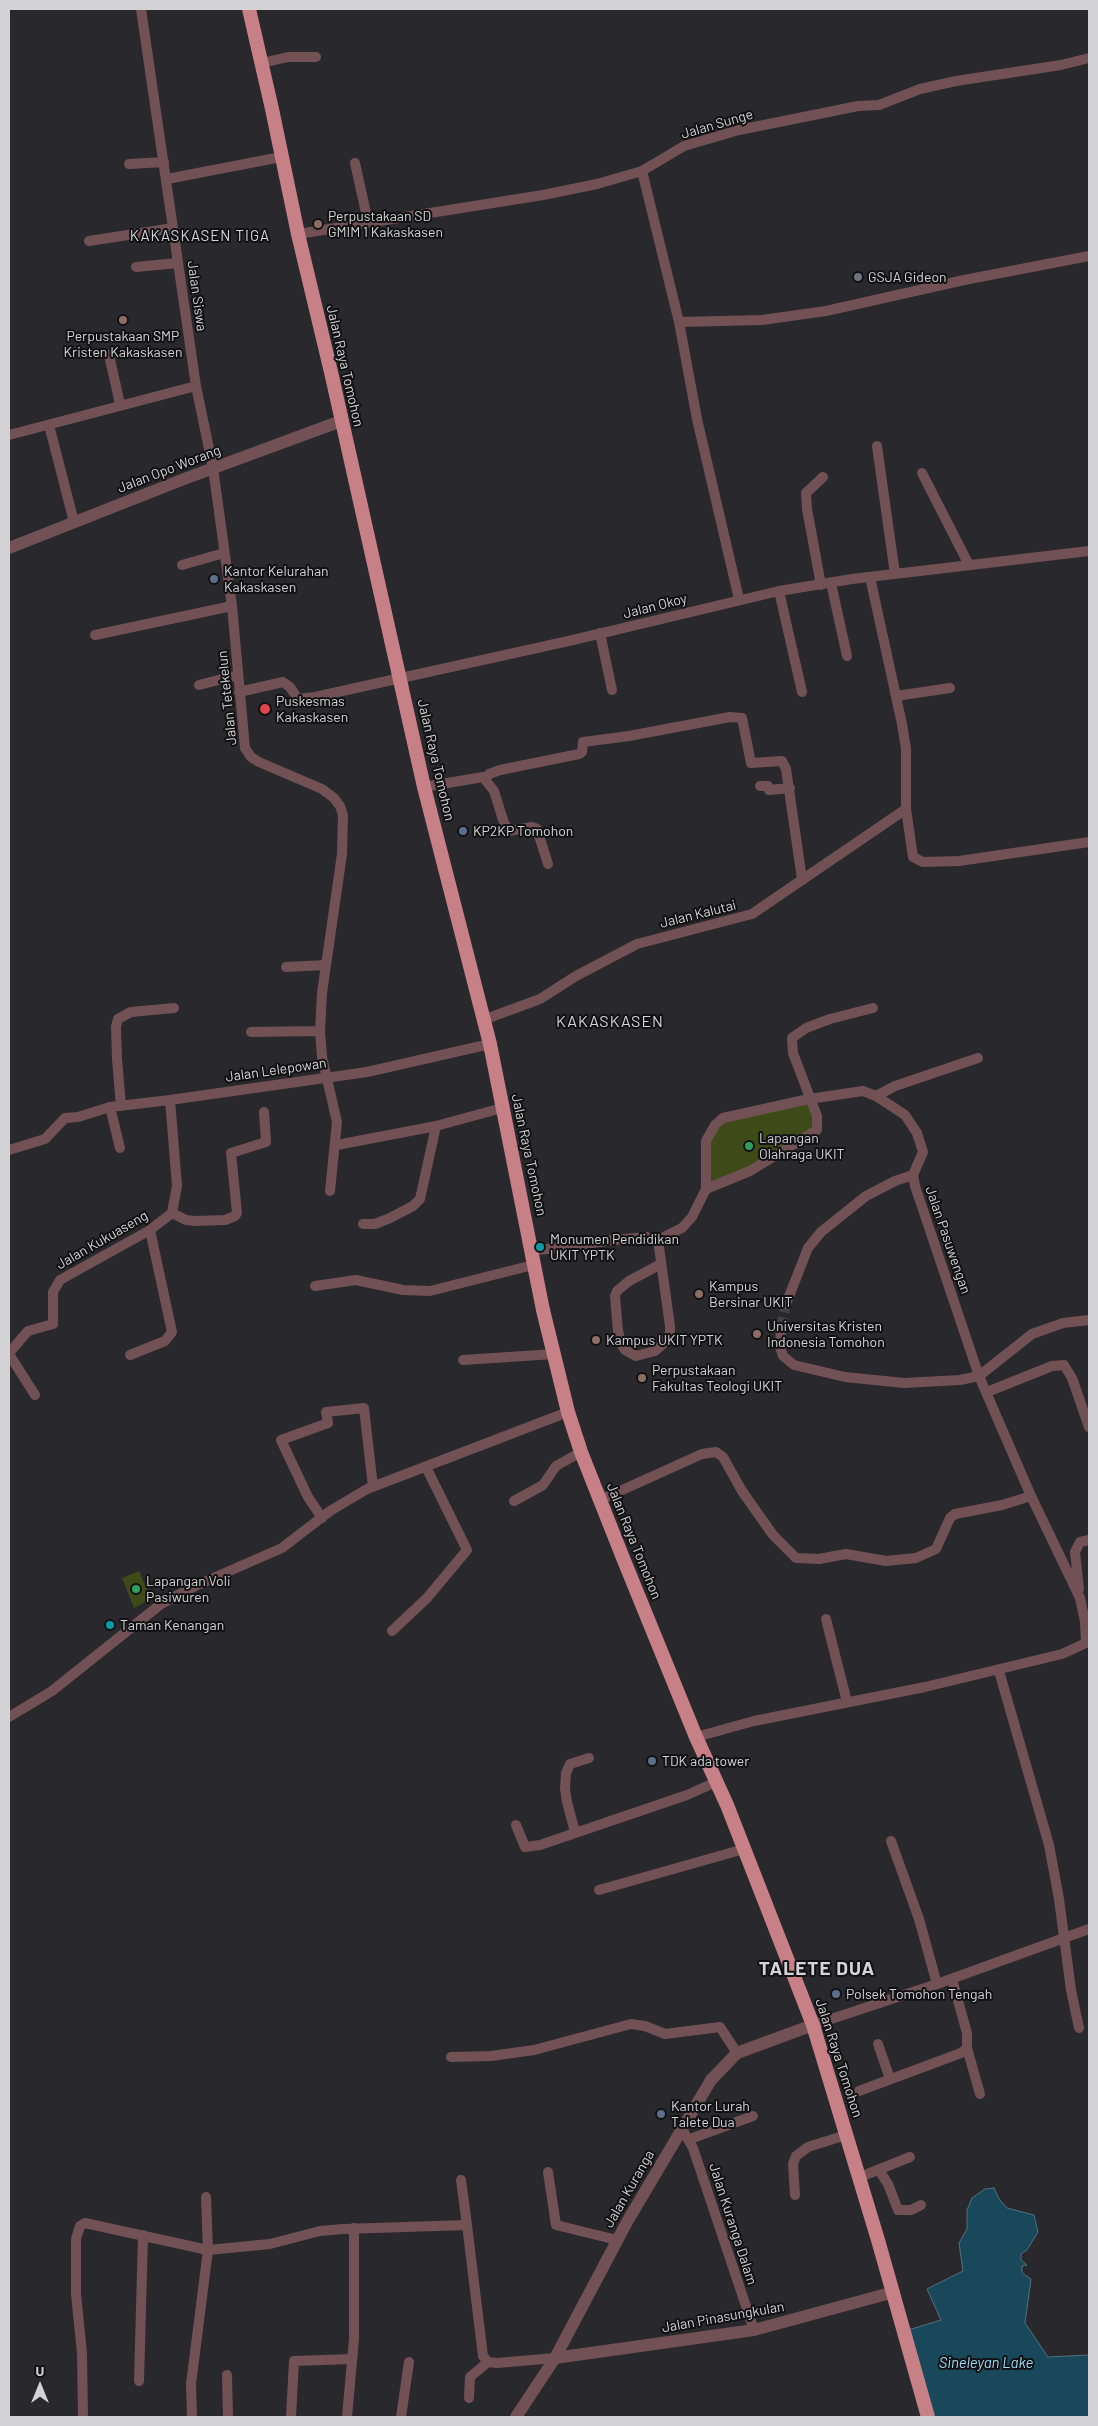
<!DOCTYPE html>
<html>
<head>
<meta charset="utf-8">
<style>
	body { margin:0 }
	#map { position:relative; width:1098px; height:2426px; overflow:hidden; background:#29282c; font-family:Barlow,sans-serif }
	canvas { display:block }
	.frame { position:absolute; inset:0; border:10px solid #d3d2d5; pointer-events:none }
	.north { position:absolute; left:15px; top:2361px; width:50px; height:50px; -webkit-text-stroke:4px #111113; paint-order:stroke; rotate:0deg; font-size:14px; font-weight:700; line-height:20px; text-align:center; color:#d3d2d5 }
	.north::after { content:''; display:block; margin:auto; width:18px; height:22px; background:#d3d2d5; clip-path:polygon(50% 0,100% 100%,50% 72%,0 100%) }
</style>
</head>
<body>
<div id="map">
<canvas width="1098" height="2426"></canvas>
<div class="frame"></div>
<div class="north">U</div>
</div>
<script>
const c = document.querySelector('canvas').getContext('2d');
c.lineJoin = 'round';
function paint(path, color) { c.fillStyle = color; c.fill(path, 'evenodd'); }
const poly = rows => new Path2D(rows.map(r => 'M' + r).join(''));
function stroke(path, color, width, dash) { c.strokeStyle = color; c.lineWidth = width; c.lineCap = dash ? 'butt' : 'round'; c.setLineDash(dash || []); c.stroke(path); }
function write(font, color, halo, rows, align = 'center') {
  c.font = font + ' Barlow,sans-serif'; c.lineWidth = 4; c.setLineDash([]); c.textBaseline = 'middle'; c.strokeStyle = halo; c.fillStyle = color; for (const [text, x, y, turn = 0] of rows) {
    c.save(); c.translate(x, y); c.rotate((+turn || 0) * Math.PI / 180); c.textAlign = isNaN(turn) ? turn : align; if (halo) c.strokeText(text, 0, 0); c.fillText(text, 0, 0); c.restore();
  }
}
paint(poly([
	[809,1099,817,1130,706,1189,705,1148,715,1125],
	[139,1571,151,1599,134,1608,122,1578]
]), '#3e4a18');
const water = poly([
	[994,2188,999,2199,1007,2208,1034,2215,1038,2232,1027,2250,1021,2254,1021,2260,1027,2265,1022,2266,1022,2273,1031,2279,1025,2323,1048,2357,1089,2355,1089,2417,928,2417,905,2331,941,2320,927,2289,963,2271,959,2243,967,2229,967,2210,972,2198,985,2189,994,2188]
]);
paint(water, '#19485b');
stroke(water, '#517180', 1);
stroke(poly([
	[781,1327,786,1304]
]), '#424245', 10, [10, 5]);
stroke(poly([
	[141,9,196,386,213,468,232,606,245,748,251,757,259,762,322,789,334,798,340,806,343,815,342,854,322,993,320,1031,322,1057,337,1122,330,1191],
	[262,63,288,57,316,57],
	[355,163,368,222],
	[129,164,164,162],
	[642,171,679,322,697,419,739,599],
	[167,179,281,157],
	[298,234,543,195,597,184,642,171,684,146,739,130,858,106,879,105,920,89,956,81,1061,65,1089,58],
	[89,241,173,228],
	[136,267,178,263],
	[679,322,762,320,826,311,964,280,1089,256],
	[109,355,120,404],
	[49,425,74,522],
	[9,435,196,386],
	[877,446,895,574],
	[922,473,969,565],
	[182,565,224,553],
	[870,577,902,724,906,749,906,809,913,857,923,862,959,861,1089,842],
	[831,583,847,656],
	[821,585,807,509,806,493,823,477],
	[779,591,802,692],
	[600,633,612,690],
	[95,635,232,606],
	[199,685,238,675],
	[239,692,283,682,290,687,298,699,315,697,573,640,779,591,852,579,1089,551],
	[896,696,950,688],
	[486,778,489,774,500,770,579,754,582,752,583,742,629,736,730,717,742,718,751,763,782,761,786,769,802,879],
	[760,786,768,786,769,790,790,788],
	[424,787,483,777,494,791,504,823,509,831,532,827,537,829,548,864],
	[286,967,326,965],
	[483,1020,540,999,576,976,637,944,752,914,906,809],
	[251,1032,320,1031],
	[876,1096,895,1086,978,1058],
	[121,1106,117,1059,116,1027,118,1019,131,1012,174,1008],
	[110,1107,120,1148],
	[337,1145,436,1126,502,1108],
	[9,1150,45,1139,65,1118,78,1117,110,1107,170,1100,367,1072,490,1044],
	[706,1189,750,1171,817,1130,817,1116,793,1053,792,1038,806,1028,830,1019,873,1008],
	[172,1213,186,1220,195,1221,225,1220,235,1216,237,1213,231,1153,266,1142,264,1112],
	[363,1224,375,1224,390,1218,413,1206,420,1199,436,1126],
	[658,1240,670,1326,670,1333,664,1343,655,1351,636,1356,625,1350,621,1343,618,1331,615,1296,617,1291,629,1281,661,1264],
	[531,1251,614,1240,647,1237,658,1240,682,1228,692,1217,706,1189,706,1141,715,1125,723,1118,809,1099,863,1091,876,1096,905,1115,917,1133,923,1152,913,1175,915,1186,979,1376,1031,1496,1080,1598,1085,1622,1086,1643,1062,1654,925,1687,754,1721,696,1737],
	[315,1286,356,1280,403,1290,430,1291,533,1265],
	[786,1304,808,1248,821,1232,866,1196,895,1181,913,1175],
	[781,1327,780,1347,783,1356,794,1365,845,1377,904,1383,960,1380,979,1376,1032,1334,1063,1323,1089,1320],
	[9,1353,28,1331,53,1324,53,1292,60,1280,150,1230,172,1213,177,1186,170,1100],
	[9,1354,35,1395],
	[130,1355,165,1341,172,1332,150,1230],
	[463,1360,554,1354],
	[987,1392,1052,1366,1064,1365,1072,1378,1089,1427],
	[600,1500,702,1454,716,1452,723,1457,742,1491,773,1535,796,1558,819,1559,846,1554,886,1561,916,1558,936,1549,950,1518,955,1514,1002,1505,1031,1496],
	[514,1501,543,1485,556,1466,581,1452],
	[322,1518,308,1497,281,1440,328,1423,326,1412,364,1408,373,1487],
	[1079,1589,1075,1552,1080,1542,1089,1540],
	[826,1619,847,1702],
	[392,1631,427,1598,467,1550,426,1467],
	[999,1671,1049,1845,1059,1899,1071,1990,1079,2028],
	[9,1717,52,1691,161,1604,195,1586,282,1548,330,1511,367,1489,568,1412],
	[516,1825,525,1847,540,1845,687,1795,716,1782],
	[575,1832,567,1802,565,1789,566,1773,570,1764,589,1758],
	[891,1841,919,1919,937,1984],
	[599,1890,744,1849],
	[813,2025,937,1984,1089,1929],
	[878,2044,890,2079],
	[967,2048,980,2094],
	[451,2057,491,2056,534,2050,631,2024,645,2026,665,2034,720,2027,737,2053],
	[859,2091,961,2053,967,2048,967,2033,952,1979],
	[682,2129,693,2148,754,2330],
	[690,2139,753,2116],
	[879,2170,888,2184,898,2210,911,2210,921,2205],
	[548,2172,556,2225,617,2240],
	[860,2177,910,2157],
	[461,2180,467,2225],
	[795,2195,793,2164,796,2156,808,2147,846,2135],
	[227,2375,228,2417],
	[139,2381,143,2235],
	[469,2398,470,2377,488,2362],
	[83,2417,82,2353,76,2294,76,2239,80,2226,85,2223,208,2250,270,2244,320,2231,343,2229,467,2225,483,2356,488,2362,497,2363,555,2358],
	[192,2417,191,2384,208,2250,206,2197],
	[291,2417,294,2361,352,2359],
	[347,2417,354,2339,354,2228],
	[401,2417,409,2362]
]), '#725154', 10);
stroke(poly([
	[9,548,184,479,341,421],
	[555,2358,754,2330,894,2292],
	[516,2417,555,2358,627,2222,711,2080,737,2053,813,2025]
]), '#725154', 12);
stroke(poly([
	[249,9,272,109,298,234,331,372,424,787,490,1044,543,1310,568,1412,581,1452,623,1558,696,1737,727,1805,813,2025,878,2240,928,2417]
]), '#c88087', 14);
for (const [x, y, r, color] of [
	[318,224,5,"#8d6e63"],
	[858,277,5,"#6b7280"],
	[123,320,5,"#8d6e63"],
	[214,579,5,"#5c6f8a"],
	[265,709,6,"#e0444e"],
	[463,831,5,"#5c6f8a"],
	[749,1146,5,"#2e9e5b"],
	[540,1247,5,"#0f9aa8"],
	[699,1294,5,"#8d6e63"],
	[757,1334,5,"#8d6e63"],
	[596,1340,5,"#8d6e63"],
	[642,1378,5,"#8d6e63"],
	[136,1589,5,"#2e9e5b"],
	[110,1625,5,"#0f9aa8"],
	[652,1761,5,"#5c6f8a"],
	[836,1994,5,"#5c6f8a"],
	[661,2114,5,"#5c6f8a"]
]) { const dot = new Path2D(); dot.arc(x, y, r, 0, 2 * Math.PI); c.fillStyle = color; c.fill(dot); stroke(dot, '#111113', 2); }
write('14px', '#d3d2d5', '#111113', [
	["Jalan Sunge",717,124,-16],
	["Jalan Siswa",197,296,82],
	["Jalan Raya Tomohon",345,366,77],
	["Jalan Opo Worang",169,469,-21],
	["Jalan Okoy",655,606,-14],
	["Jalan Tetekelun",227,698,-96],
	["Jalan Raya Tomohon",436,760,77],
	["Jalan Kalutai",698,914,-14],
	["Jalan Lelepowan",276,1070,-8],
	["Jalan Raya Tomohon",529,1155,78],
	["Jalan Kukuaseng",102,1240,-30],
	["Jalan Pasuwengan",948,1240,71],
	["Jalan Raya Tomohon",634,1541,68],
	["Jalan Raya Tomohon",839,2058,72],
	["Jalan Kuranga",629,2189,-60],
	["Jalan Kuranga Dalam",733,2224,72],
	["Jalan Pinasungkulan",723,2317,-10]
]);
write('14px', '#d3d2d5', '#111113', [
	["Perpustakaan SD",328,216],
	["GMIM 1 Kakaskasen",328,232],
	["GSJA Gideon",868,277],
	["Perpustakaan SMP",123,336,"center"],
	["Kristen Kakaskasen",123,352,"center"],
	["Kantor Kelurahan",224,571],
	["Kakaskasen",224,587],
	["Puskesmas",276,701],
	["Kakaskasen",276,717],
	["KP2KP Tomohon",473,831],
	["Lapangan",759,1138],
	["Olahraga UKIT",759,1154],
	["Monumen Pendidikan",550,1239],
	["UKIT YPTK",550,1255],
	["Kampus",709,1286],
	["Bersinar UKIT",709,1302],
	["Universitas Kristen",767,1326],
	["Indonesia Tomohon",767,1342],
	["Kampus UKIT YPTK",606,1340],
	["Perpustakaan",652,1370],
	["Fakultas Teologi UKIT",652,1386],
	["Lapangan Voli",146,1581],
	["Pasiwuren",146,1597],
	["Taman Kenangan",120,1625],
	["TDK ada tower",662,1761],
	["Polsek Tomohon Tengah",846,1994],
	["Kantor Lurah",671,2106],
	["Talete Dua",671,2122]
], 'left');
c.letterSpacing = '1px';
write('15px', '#d5d4d9', '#111113', [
	["KAKASKASEN TIGA",200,236]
]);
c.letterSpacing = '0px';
write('italic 15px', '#9cddfa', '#111113', [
	["Sineleyan Lake",986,2363]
]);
c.letterSpacing = '1px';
write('16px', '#d5d4d9', '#111113', [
	["KAKASKASEN",610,1022]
]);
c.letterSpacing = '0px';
c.letterSpacing = '1px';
write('bold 19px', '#d5d4d9', '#111113', [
	["TALETE DUA",817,1969]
]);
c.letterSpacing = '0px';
</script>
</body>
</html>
